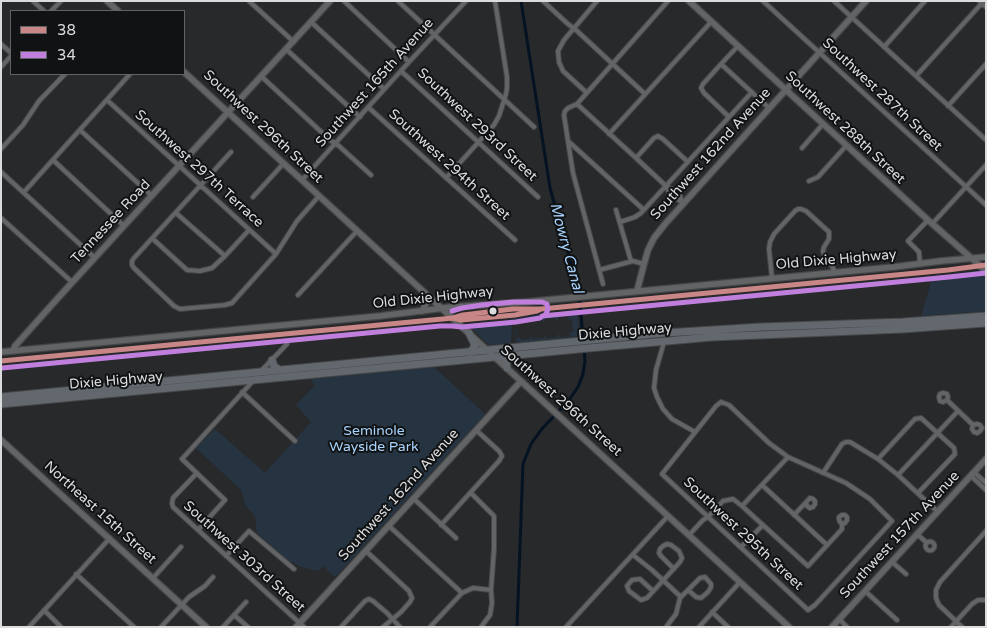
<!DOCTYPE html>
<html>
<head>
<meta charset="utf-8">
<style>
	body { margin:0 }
	#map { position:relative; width:987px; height:628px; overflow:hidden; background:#27292b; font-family:"Varela Round",sans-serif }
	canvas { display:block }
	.frame { position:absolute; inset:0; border:2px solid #dadcde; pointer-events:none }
	.legend { position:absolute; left:10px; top:10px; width:175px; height:65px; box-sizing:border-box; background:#101213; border:1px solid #616364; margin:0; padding:6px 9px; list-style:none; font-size:15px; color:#dadcde }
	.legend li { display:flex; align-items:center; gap:10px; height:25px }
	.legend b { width:25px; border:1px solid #616364 }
</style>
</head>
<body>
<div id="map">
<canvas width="987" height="628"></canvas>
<div class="frame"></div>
<ul class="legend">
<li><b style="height:6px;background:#c98686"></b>38</li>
<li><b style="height:6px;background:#c07fdc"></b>34</li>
</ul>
</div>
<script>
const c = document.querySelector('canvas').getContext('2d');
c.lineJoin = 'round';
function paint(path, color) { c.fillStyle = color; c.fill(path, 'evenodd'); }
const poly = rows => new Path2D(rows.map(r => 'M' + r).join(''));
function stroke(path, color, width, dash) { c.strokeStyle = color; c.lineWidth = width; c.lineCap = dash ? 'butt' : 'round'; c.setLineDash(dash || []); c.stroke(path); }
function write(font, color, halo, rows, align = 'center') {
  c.font = font + ' "Varela Round",sans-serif'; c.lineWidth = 4; c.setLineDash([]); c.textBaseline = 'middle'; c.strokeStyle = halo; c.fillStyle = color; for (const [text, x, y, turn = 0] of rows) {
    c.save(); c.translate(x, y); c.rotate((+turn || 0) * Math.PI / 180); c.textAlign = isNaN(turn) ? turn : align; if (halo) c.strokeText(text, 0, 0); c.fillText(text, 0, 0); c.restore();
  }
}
paint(poly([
	[977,271,981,271,986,276,986,311,921,316,933,276],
	[577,311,580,336,517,343,515,330,516,328,519,328,516,329,517,338,520,338,521,340,530,339,530,337,532,337,532,339,544,338,545,335,546,335,546,338,558,337,559,334,560,334,560,337,570,336,570,332,573,332,572,320,569,320,568,316,558,317,558,320,556,320,556,318,545,319,545,321,543,322,542,319,519,320,518,318,543,314],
	[517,318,518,324,515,324,514,322,512,322,511,343,489,345,467,324,504,321],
	[434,367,485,414,335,577,323,566,318,571,298,566,293,562,289,562,257,533,255,516,245,505,241,490,196,448,215,429,265,473,311,422,296,405,315,385,310,379]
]), '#263442');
stroke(poly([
	[517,627,523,464,531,444,541,430,569,400,578,387,583,374,585,361,579,292,550,188,521,1]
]), '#041222', 3);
const street = poly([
	[33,1,44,11],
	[249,1,294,42],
	[344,1,409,62],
	[398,1,534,127],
	[543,1,568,24,576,30,645,94],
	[763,1,986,205],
	[834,1,986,140],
	[979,1,986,7],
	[51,11,61,1],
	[311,22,384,89],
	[1,44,11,53],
	[738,46,721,64,769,108],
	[884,47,925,1],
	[287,50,360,117],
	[721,64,703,84,701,88,704,93,729,117],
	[1,67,11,56],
	[401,71,538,197],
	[916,76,982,3],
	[262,77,330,140,339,146,371,175],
	[587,93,563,71,559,62,558,51,564,40,597,1],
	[107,100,276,254],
	[577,104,668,1],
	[948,106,986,64],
	[368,107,515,240],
	[80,130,152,196],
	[609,134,711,22],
	[568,141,573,173,603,284],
	[802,148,823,124],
	[1,149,23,125,39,101,65,74],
	[231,152,134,258,132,261,132,265,134,268,174,306,180,309,225,305,232,303,276,254,297,221,319,196],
	[636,158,577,104,568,108,565,111,564,115,568,141,644,210],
	[53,160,124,226],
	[1,172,95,258],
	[446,178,494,125,499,116,506,94,507,88,507,77,495,1],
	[302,180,409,62,466,1],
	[809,181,818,177,846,146],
	[666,186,672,189,680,196,683,203],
	[24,192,130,74],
	[253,197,284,163],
	[683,203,677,199,669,192,666,186,636,158,654,138,658,136,663,139,688,162],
	[616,210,631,261],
	[176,213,225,256],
	[1,218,72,282],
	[620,222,635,217,641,213,752,92],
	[932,224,986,165],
	[153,239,187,270,200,271,212,268,225,256,249,230],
	[920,263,919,252,908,241,928,220],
	[599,270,633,261,644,264],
	[772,278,769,249,770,242,774,234,795,211,798,209,801,209,806,211,829,232,829,239,824,247,823,251,824,255,832,266,835,272],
	[298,295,357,231],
	[664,342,656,370,654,388,657,397,663,409,672,419,695,432],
	[262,370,287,344],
	[242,392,295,441],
	[947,400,948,397,947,394,943,393,940,394,939,397,940,401,943,402,947,400,973,425,972,429,974,432,977,433,980,431,982,428,980,425,977,424,973,425],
	[721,402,729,405,769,443,788,457,846,483,870,499,892,521,815,605,808,610,662,474,716,406,721,402],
	[878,459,915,419,921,418,954,448,955,454,918,493],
	[974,472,986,483],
	[197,473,173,498,172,503,173,507,304,627],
	[823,473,842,444,846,442,850,442,878,459,898,475,938,512],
	[898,475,958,411],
	[971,476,986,490],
	[762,485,827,545],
	[471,493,494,516,494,549,491,590,492,603,490,615,481,627],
	[413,498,456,538],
	[742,506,788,457],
	[794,515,810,498,813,499,815,501,815,504,813,507,810,508,807,506,806,503],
	[388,525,462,593],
	[441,525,499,461,502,456,499,451,476,430],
	[198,530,225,500,182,459,253,381],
	[917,534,927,543],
	[689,535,703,520,708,517,723,501,733,499,742,506,808,566,842,529,842,524,845,523,847,520,847,517,845,515,842,515,839,517,839,519,840,522,842,524],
	'925.5 546a4.5 4.5 0 1 1 9 0a4.5 4.5 0 1 1-9 0Z',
	[741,547,763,525],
	[366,551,409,591,412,598,410,602,401,612,383,627],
	[633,555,652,570,681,597],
	[226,556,249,531,294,569],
	[892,562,906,574],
	[76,574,134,627],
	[153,578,181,547],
	[653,591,640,579,632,580,627,586,629,591,641,600,647,598,680,562,682,558,679,551,671,545,667,544,663,546,660,549,659,553,661,556,674,569],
	[865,591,897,620],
	[44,610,61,627],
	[712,612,728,627],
	[234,615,248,627],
	[839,619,847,627],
	[29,627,110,538],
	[161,627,189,597,205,586,213,577],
	[223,627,246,602],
	[341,627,365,601,369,599,373,601,387,613,400,627],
	[430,627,462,593,473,588,491,590],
	[566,627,668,516],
	[666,627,676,614,680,598,700,578,705,577,711,584,711,587,708,592,701,598,696,597,688,590],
	[699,627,740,582],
	[951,627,972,604,978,600,986,600],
	[962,627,939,605,936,598,936,590,940,582,986,531]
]);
const secondary = poly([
	[107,1,118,11],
	[689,1,928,220,986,271],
	[184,72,789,627],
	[637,291,644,264,648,250,654,238,665,224,866,1],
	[422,311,427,302,424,294],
	[13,351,15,346,57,299,330,1],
	[1,352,380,316,452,307,526,302,894,267,941,261,986,257],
	[1,440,206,627],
	[296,627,521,381],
	[832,627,986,459]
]);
const highway = poly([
	[469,333,475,345,471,352],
	[272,360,274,366,279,370],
	[507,368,506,360,510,355],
	[1,397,664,333,761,327,903,322,986,316],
	[1,404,589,348,712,337,903,329,986,323]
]);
stroke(street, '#454647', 6);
stroke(secondary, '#454647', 8);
stroke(highway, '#454647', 9);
stroke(street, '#626465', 4);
stroke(secondary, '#626465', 5.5);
stroke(highway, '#62686d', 7);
stroke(poly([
	[513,309,541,309,537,311,515,315,461,320,453,318,463,315,513,309],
	[541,309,948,270,986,265],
	[1,361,453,318]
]), '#c98686', 5);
stroke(poly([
	[542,316,949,277,986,273],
	[2,368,440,326,452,326,462,327,516,322,540,318,546,314,548,309,547,304,542,302,513,302,482,305,462,308,452,311]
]), '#c07fdc', 5);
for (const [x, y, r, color] of [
	[493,311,4.5,"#dadcde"]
]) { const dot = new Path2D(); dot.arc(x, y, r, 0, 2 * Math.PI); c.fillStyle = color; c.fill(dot); stroke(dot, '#101213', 2); }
write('14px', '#dadcde', '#101213', [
	["Southwest 165th Avenue",375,83,-48],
	["Southwest 287th Street",882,95,43],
	["Southwest 293rd Street",477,125,43],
	["Southwest 296th Street",263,127,43],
	["Southwest 288th Street",845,128,43],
	["Southwest 162nd Avenue",711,154,-48],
	["Southwest 294th Street",449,165,42],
	["Southwest 297th Terrace",199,169,42],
	["Tennessee Road",111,222,-47],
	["Old Dixie Highway",836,260,-5],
	["Old Dixie Highway",433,298,-6],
	["Dixie Highway",625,332,-5],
	["Dixie Highway",116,381,-5],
	["Southwest 296th Street",561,401,42],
	["Southwest 162nd Avenue",399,495,-48],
	["Northeast 15th Street",100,513,42],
	["Southwest 295th Street",743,534,43],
	["Southwest 157th Avenue",900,535,-47],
	["Southwest 303rd Street",244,557,42]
]);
write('14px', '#a7d3fc', '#101213', [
	["Seminole",374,431],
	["Wayside Park",374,447]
]);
write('italic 15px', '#a5d0f9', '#101213', [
	["Mowry Canal",566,248,75]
]);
</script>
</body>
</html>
